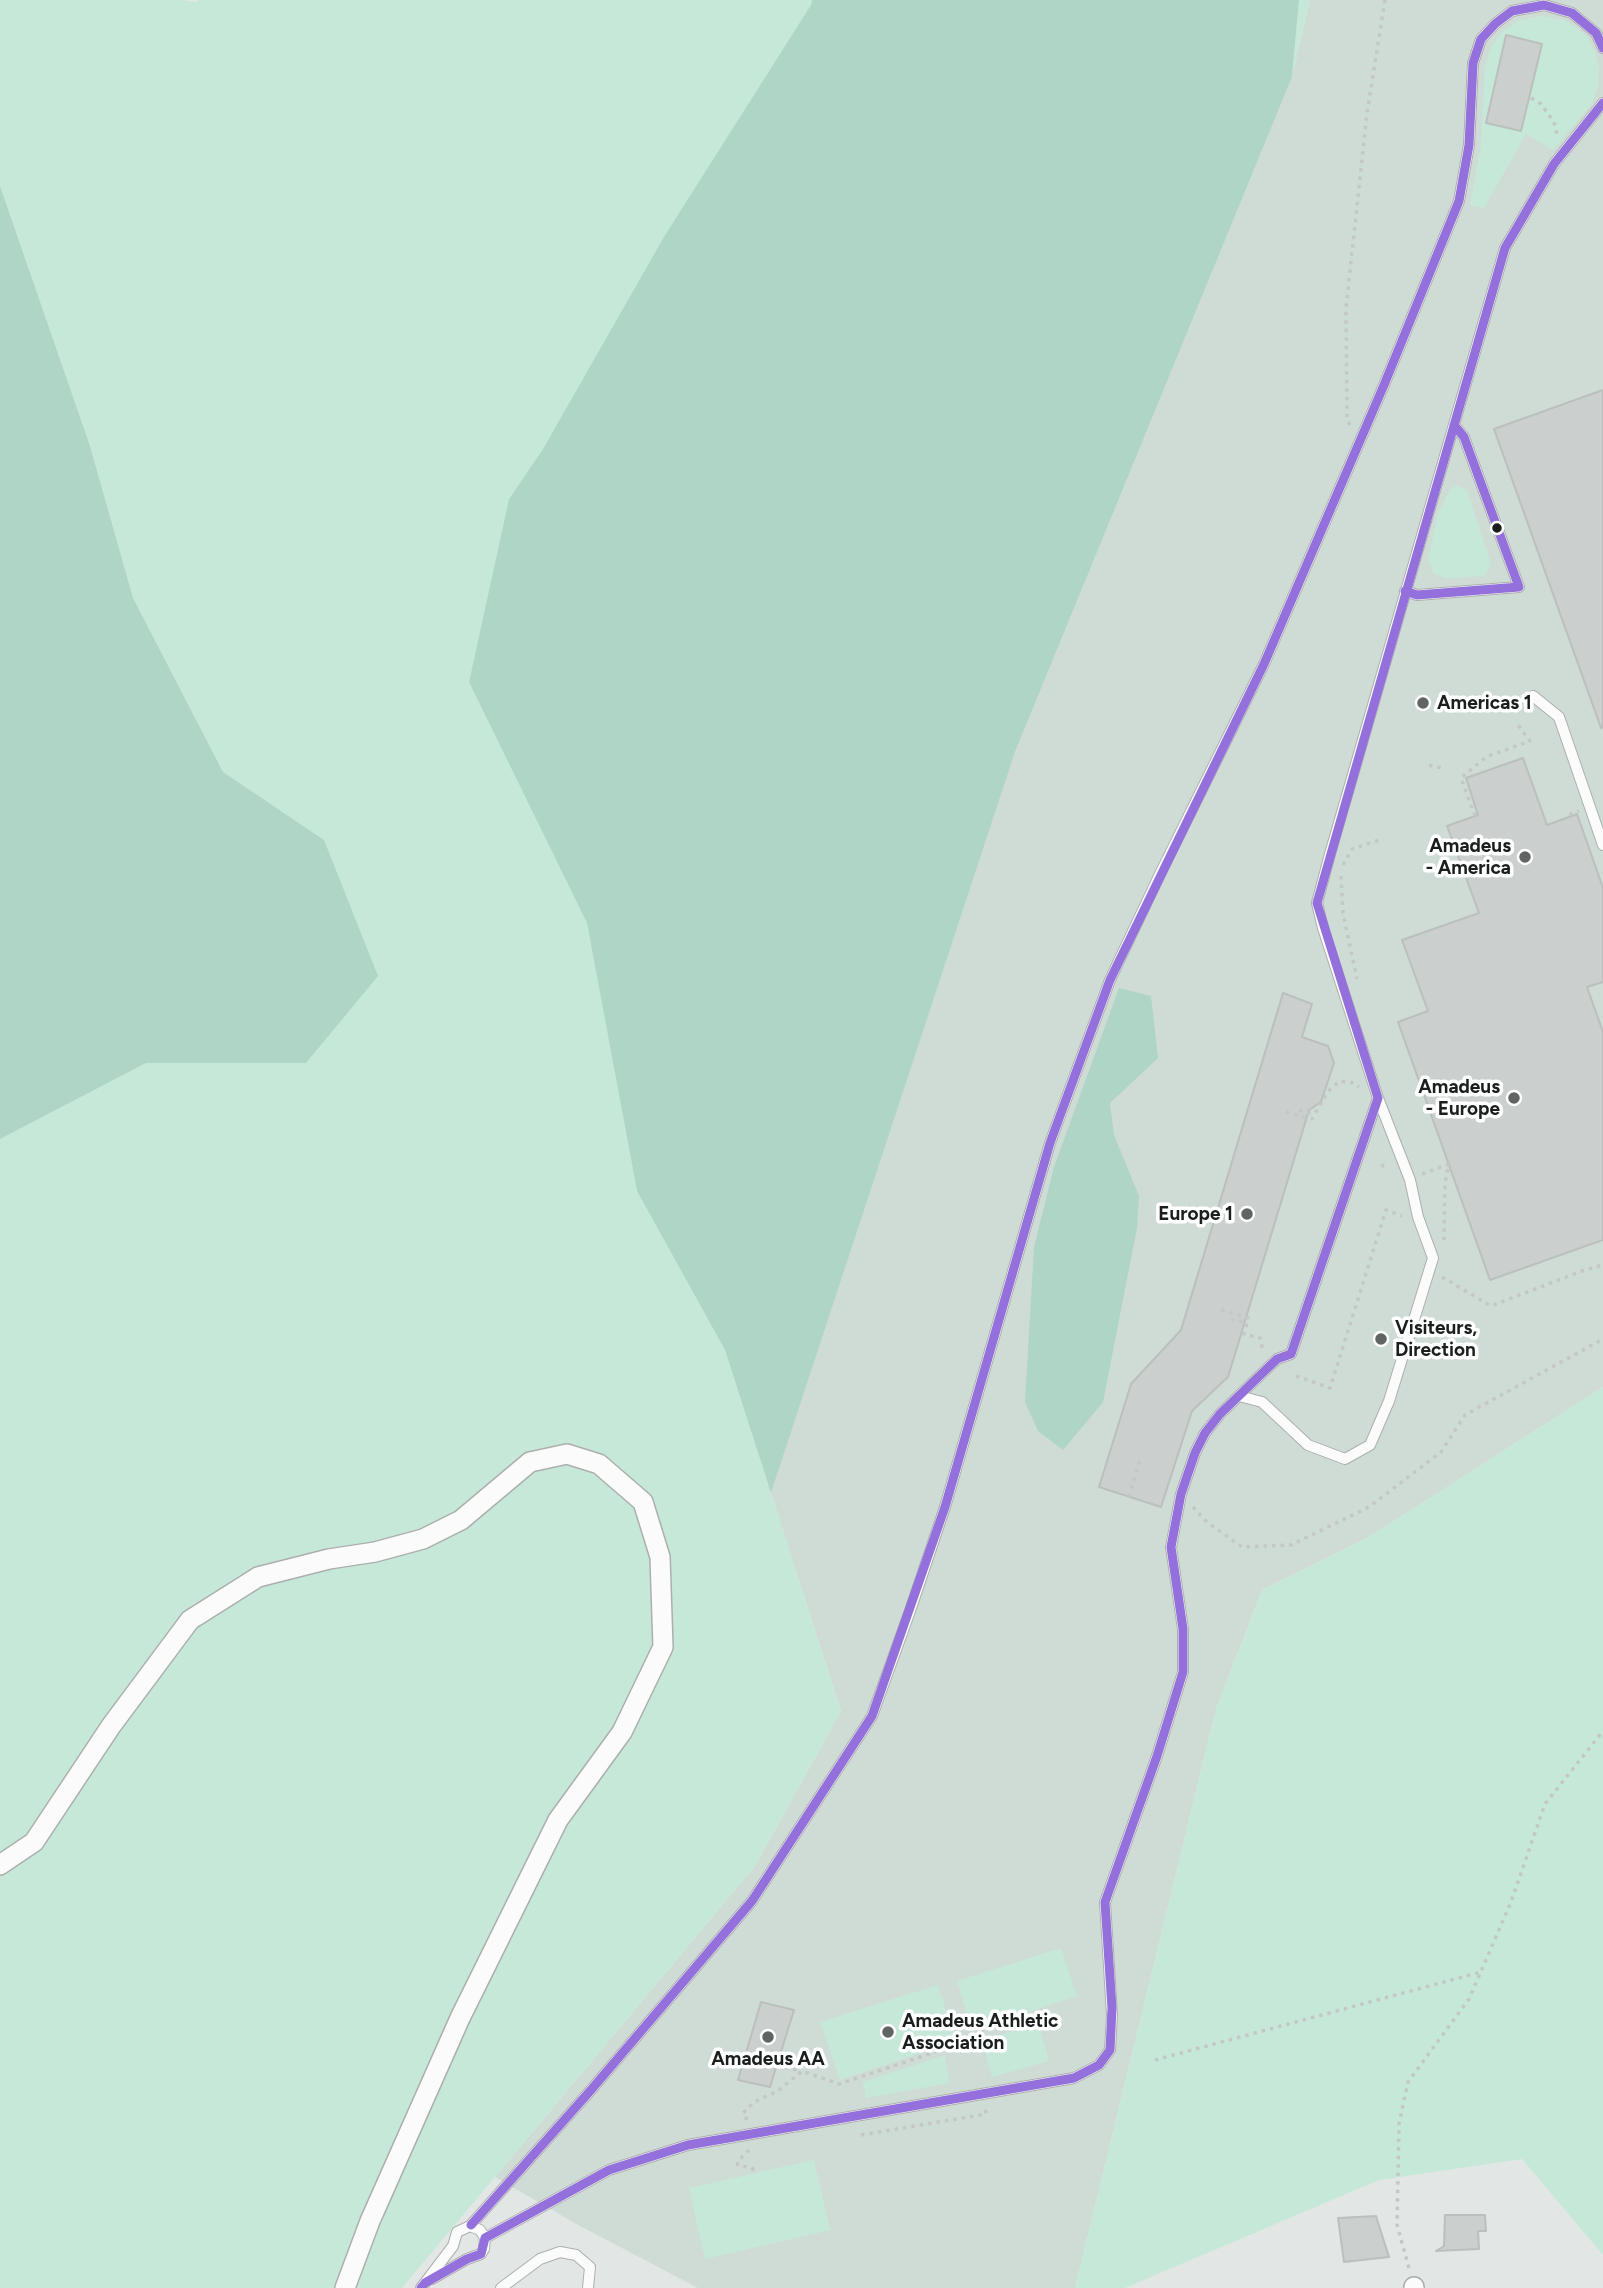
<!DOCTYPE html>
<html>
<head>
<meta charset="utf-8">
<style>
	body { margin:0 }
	canvas { display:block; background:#e2e7e5 }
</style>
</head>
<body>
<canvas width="1603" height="2288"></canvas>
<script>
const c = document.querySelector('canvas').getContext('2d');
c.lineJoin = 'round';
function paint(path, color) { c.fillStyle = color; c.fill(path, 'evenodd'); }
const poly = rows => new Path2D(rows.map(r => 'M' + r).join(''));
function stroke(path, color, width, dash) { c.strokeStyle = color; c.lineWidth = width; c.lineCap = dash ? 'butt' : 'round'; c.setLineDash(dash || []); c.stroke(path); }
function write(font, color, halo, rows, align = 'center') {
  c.font = font + ' Figtree,sans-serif'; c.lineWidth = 7; c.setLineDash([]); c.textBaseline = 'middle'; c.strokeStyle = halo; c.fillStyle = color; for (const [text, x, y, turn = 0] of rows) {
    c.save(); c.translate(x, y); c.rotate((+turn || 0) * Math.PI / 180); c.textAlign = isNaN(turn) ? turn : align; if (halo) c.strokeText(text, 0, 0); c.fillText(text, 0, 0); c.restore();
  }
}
paint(poly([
	[1310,0,1603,0,1603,1387,1369,1537,1262,1590,1216,1709,1075,2288,698,2288,578,2225,495,2177,755,1866,841,1711,771,1493,1015,752,1292,77]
]), '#cfdcd6');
paint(poly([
	[0,0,183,0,197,2,198,0,812,0,811,5,543,449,509,499,469,682,587,923,637,1191,725,1350,841,1711,755,1866,402,2288,0,2288,0,1139,146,1063,306,1063,324,840,223,772,133,598,90,446,0,186],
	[1299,0,1310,0,1292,77],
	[1540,16,1565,20,1587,36,1595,52,1599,66,1598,87,1591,105,1553,150,1526,134,1484,208,1470,205,1481,146,1485,66,1491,47,1502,32,1518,21],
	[1459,486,1467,491,1491,564,1485,576,1447,578,1434,574,1428,560,1438,514,1451,488],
	[1603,1387,1603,2255,1522,2159,1379,2180,1125,2288,1075,2288,1216,1709,1262,1590,1369,1537],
	[1061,1948,1077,1996,972,2031,957,1981],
	[938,1985,956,2041,840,2080,820,2022],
	[1039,2024,1049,2061,992,2077,982,2040],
	[945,2055,949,2083,866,2098,863,2082],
	[814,2160,830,2230,705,2259,689,2188]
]), '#c6e8d9');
paint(poly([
	[812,0,1299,0,1292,77,1015,752,771,1493,725,1350,637,1191,587,923,469,682,509,499,543,449,664,237,811,5],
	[0,186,90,446,133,598,223,772,324,840,378,976,306,1063,146,1063,0,1139],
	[1119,988,1151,996,1158,1058,1110,1103,1114,1135,1139,1196,1137,1228,1103,1402,1063,1450,1038,1431,1025,1402,1034,1247,1054,1167]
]), '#aed5c5');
const building = poly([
	[1506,35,1542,44,1521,131,1486,123,1506,35],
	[1603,390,1603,727,1601,728,1494,429,1603,390],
	[1523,758,1547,825,1577,814,1603,888,1603,982,1587,987,1603,1032,1603,1240,1490,1280,1398,1022,1428,1011,1402,940,1479,913,1447,826,1478,815,1466,778,1523,758],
	[1283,993,1312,1004,1302,1037,1328,1046,1334,1063,1321,1102,1309,1110,1228,1377,1192,1411,1161,1507,1099,1487,1131,1384,1181,1330,1283,993],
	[761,2002,794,2010,770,2087,738,2080,761,2002],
	[1445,2215,1485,2215,1486,2231,1478,2231,1479,2249,1436,2251,1444,2246,1445,2215],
	[1376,2216,1389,2257,1344,2262,1338,2218,1376,2216]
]);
paint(building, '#cbcfcd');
stroke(building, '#bbbfbd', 2);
const lane = poly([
	[1405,591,1417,595,1519,587,1464,437,1454,425],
	[1533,696,1559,717,1603,845],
	[1239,1396,1262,1402,1308,1445,1345,1459,1370,1445,1389,1401,1433,1258,1418,1217,1410,1180,1378,1098,1323,928,1317,903,1330,854,1505,248,1554,164,1603,103],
	[485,2238,609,2170,688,2145,1074,2078,1099,2065,1110,2050,1112,2015,1105,1902,1157,1756,1183,1672,1183,1629,1171,1547,1181,1494,1195,1453,1205,1433,1220,1414,1277,1359,1291,1354,1378,1098],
	[432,2279,467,2259,481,2254,484,2249,485,2238,480,2230,470,2226],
	[421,2288,453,2246,457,2232,470,2226,591,2090,752,1901,872,1716,910,1611,945,1507,1050,1143,1110,980,1161,872,1264,664,1384,385,1459,201,1469,145,1473,63,1481,39,1496,23,1512,11,1544,5,1572,13,1596,33,1603,48],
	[501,2288,540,2259,560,2252,576,2255,590,2267,588,2288]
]);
const street = poly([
	[0,1865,34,1842,111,1726,190,1620,258,1577,329,1559,375,1552,423,1539,461,1520,530,1462,567,1454,599,1464,643,1502,660,1557,663,1647,622,1732,558,1820,460,2018,370,2221,345,2288],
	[1414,2287,1414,2288]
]);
stroke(lane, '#acafae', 12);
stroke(street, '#acafae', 22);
stroke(poly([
	[1531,98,1541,104,1554,122,1558,138],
	[1350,425,1347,419,1346,308,1367,113,1385,0],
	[1429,765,1441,768],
	[1475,816,1461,778,1486,757,1530,741,1516,722],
	[1571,816,1571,814,1579,811],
	[1343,865,1352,849,1382,839],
	[1341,876,1343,913,1357,979],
	[1299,1110,1313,1115],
	[1286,1112,1312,1119,1328,1091,1340,1081,1354,1083,1359,1087],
	[1381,1165,1389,1168],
	[1422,1174,1449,1164,1445,1183,1444,1244],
	[1442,1277,1491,1306,1582,1271,1603,1265],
	[1221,1310,1248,1318,1247,1323],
	[1231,1319,1247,1323,1244,1334,1260,1338,1263,1351],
	[1296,1376,1330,1388,1386,1210,1402,1216],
	[1129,1497,1141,1457],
	[1193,1507,1207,1522,1242,1547,1291,1545,1369,1507,1441,1452,1465,1415,1603,1339],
	[1155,2060,1481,1972],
	[777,2065,802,2071],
	[747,2120,743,2113,754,2102,778,2091,802,2071,839,2084,959,2044,987,2027],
	[861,2135,986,2114,985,2107],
	[749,2150,737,2162,738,2165,752,2168,755,2173],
	[1409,2268,1397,2225,1399,2124,1408,2082,1469,1999,1511,1902,1545,1804,1603,1731]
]), '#c4c7c6', 3.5, [3.5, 5]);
stroke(lane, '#fbfbfb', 10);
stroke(street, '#fbfbfb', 19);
stroke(poly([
	[1405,591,1417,595,1519,587,1464,437,1454,425],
	[471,2225,591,2090,752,1901,872,1716,945,1507,1050,1143,1110,980,1264,664,1384,385,1459,201,1469,145,1473,63,1481,39,1496,23,1512,11,1544,5,1572,13,1596,33,1603,48],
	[421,2288,425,2283,467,2259,481,2254,485,2238,609,2170,688,2145,1074,2078,1099,2065,1110,2050,1112,2008,1105,1902,1157,1756,1183,1672,1183,1629,1171,1547,1181,1494,1195,1453,1205,1433,1220,1414,1277,1359,1291,1354,1378,1098,1317,903,1505,248,1554,164,1603,103]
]), '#9370db', 9);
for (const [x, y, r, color] of [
	[1497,528,6,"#1a1e1d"],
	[1423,703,7,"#606463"],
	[1525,857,7,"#606463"],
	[1514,1098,7,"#606463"],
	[1247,1214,7,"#606463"],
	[1381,1339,7,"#606463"],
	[888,2032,7,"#606463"],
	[768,2037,7,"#606463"]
]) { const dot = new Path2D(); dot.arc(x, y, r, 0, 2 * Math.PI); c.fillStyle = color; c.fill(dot); stroke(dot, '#fff', 2.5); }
write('bold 19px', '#1a1e1d', '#fff', [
	["Americas 1",1437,703],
	["Amadeus",1511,846,"right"],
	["- America",1511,868,"right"],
	["Amadeus",1500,1087,"right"],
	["- Europe",1500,1109,"right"],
	["Europe 1",1233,1214,"right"],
	["Visiteurs,",1395,1328],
	["Direction",1395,1350],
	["Amadeus Athletic",902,2021],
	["Association",902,2043],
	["Amadeus AA",768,2059,"center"]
], 'left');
</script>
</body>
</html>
